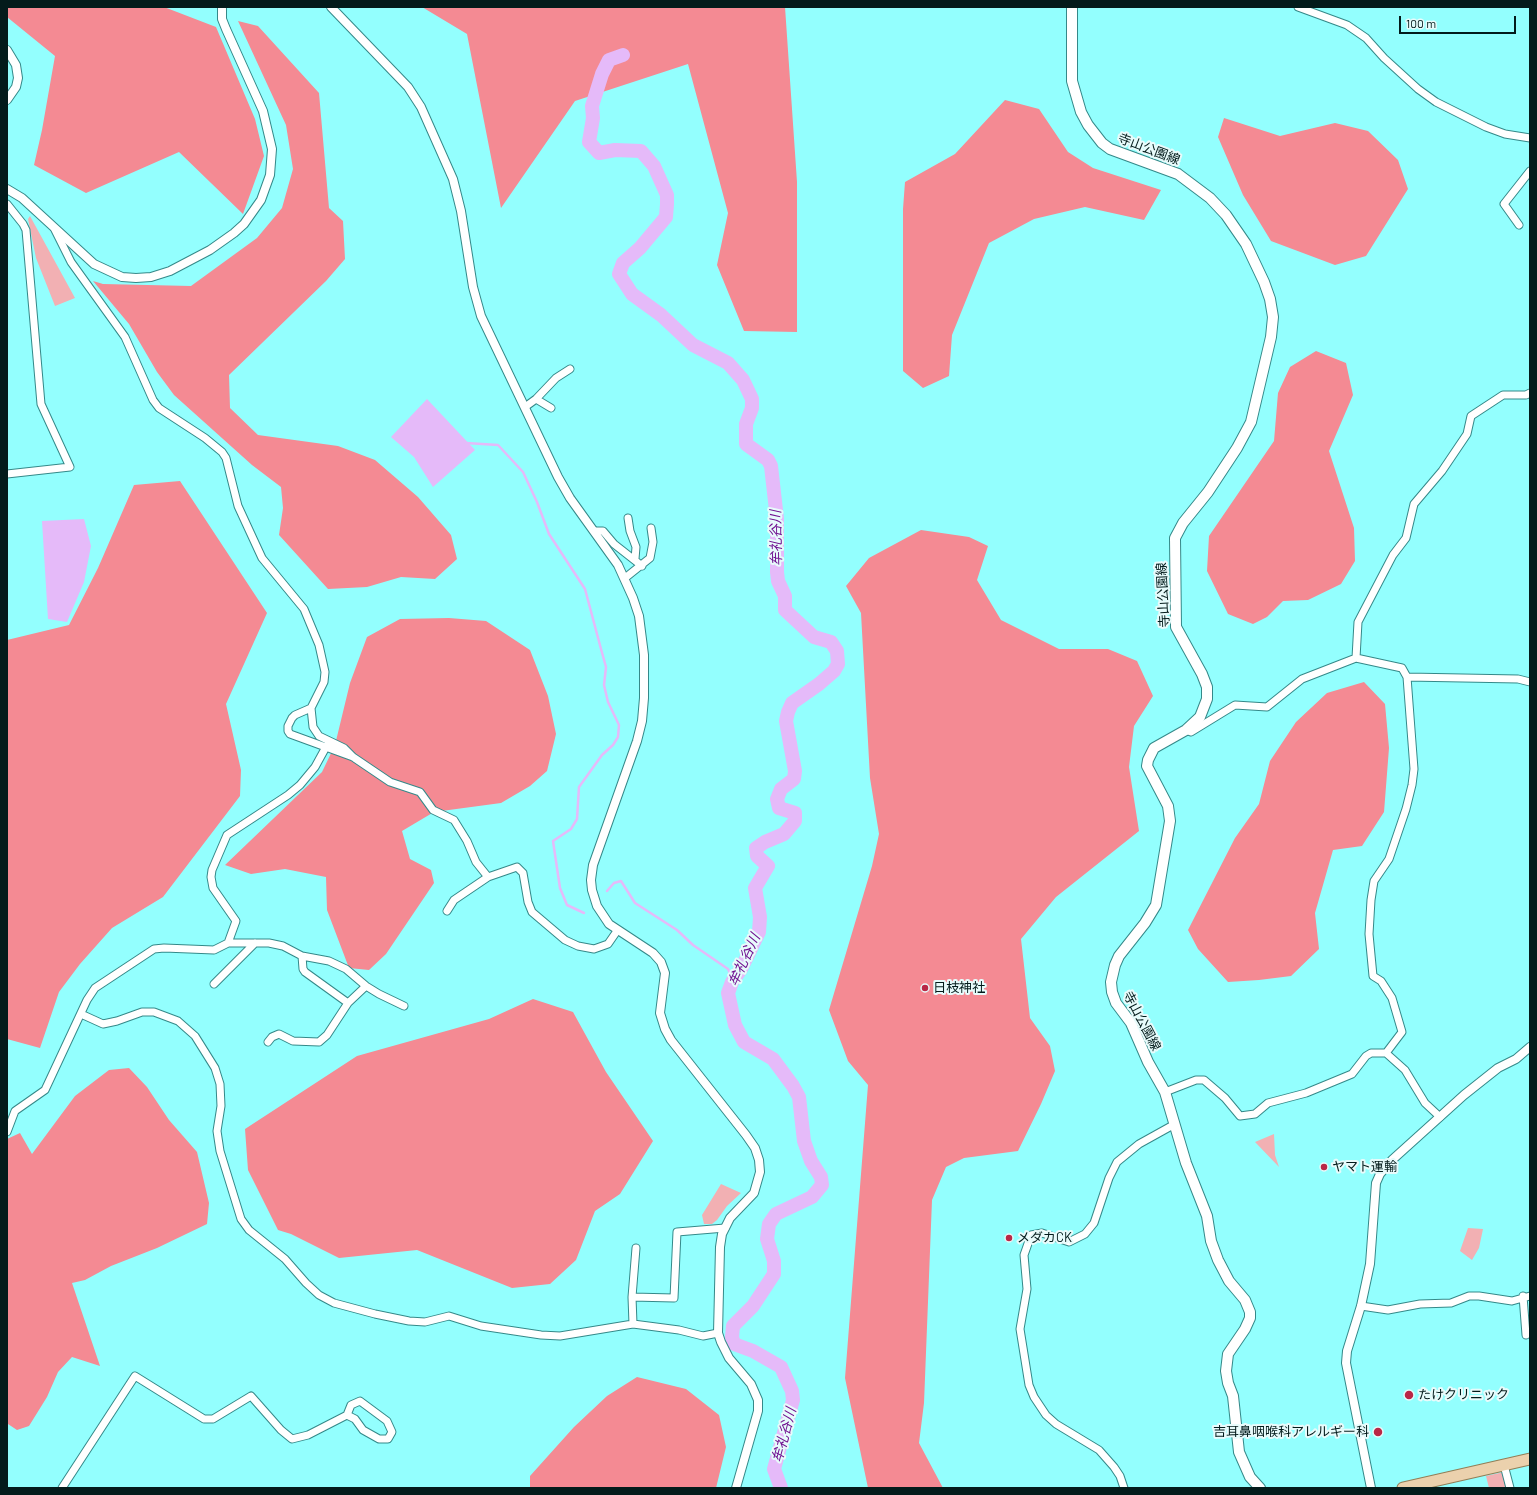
<!DOCTYPE html>
<html>
<head>
<meta charset="utf-8">
<style>
	body { margin:0 }
	#map { position:relative; width:1537px; height:1495px; overflow:hidden; background:#93fffe; font-family:Barlow,sans-serif }
	canvas { display:block }
	.frame { position:absolute; inset:0; border:8px solid #031b1b; pointer-events:none }
	.scale { position:absolute; left:1399px; top:16px; width:117px; height:18px; box-sizing:border-box; border:2px solid #031b1b; border-top:0; padding-left:5px; font-size:12px; line-height:14px; white-space:nowrap; color:#031b1b; -webkit-text-stroke:3px #e8fbfb; paint-order:stroke }
</style>
</head>
<body>
<div id="map">
<canvas width="1537" height="1495"></canvas>
<div class="frame"></div>
<div class="scale">100 m</div>
</div>
<script>
const c = document.querySelector('canvas').getContext('2d');
c.lineJoin = 'round';
function paint(path, color) { c.fillStyle = color; c.fill(path, 'evenodd'); }
const poly = rows => new Path2D(rows.map(r => 'M' + r).join(''));
function stroke(path, color, width, dash) { c.strokeStyle = color; c.lineWidth = width; c.lineCap = dash ? 'butt' : 'round'; c.setLineDash(dash || []); c.stroke(path); }
function write(font, color, halo, rows, align = 'center') {
  c.font = font + ' Barlow,"Noto Sans JP",sans-serif'; c.lineWidth = 4; c.setLineDash([]); c.textBaseline = 'middle'; c.strokeStyle = halo; c.fillStyle = color; for (const [text, x, y, turn = 0] of rows) {
    c.save(); c.translate(x, y); c.rotate((+turn || 0) * Math.PI / 180); c.textAlign = isNaN(turn) ? turn : align; if (halo) c.strokeText(text, 0, 0); c.fillText(text, 0, 0); c.restore();
  }
}
paint(poly([
	[30,216,75,298,55,306,36,258,28,219],
	[1274,1134,1275,1155,1279,1167,1255,1142],
	[721,1184,741,1193,727,1206,717,1220,712,1224,704,1224,702,1215],
	[1468,1228,1483,1229,1479,1248,1472,1260,1460,1251],
	[1504,1472,1508,1488,1489,1488,1486,1476]
]), '#f2b0b3');
paint(poly([
	[7,7,164,7,216,27,255,119,264,156,243,214,179,152,86,193,34,165,42,130,55,56,7,17],
	[422,7,785,7,797,182,797,332,744,331,717,265,728,213,688,64,575,101,501,208,467,34],
	[238,21,258,26,319,93,329,208,343,221,345,259,326,281,229,375,230,408,258,435,338,446,375,460,418,497,451,535,457,559,435,579,401,577,367,587,328,589,279,535,283,508,281,487,252,465,174,395,157,372,129,324,93,281,103,284,191,286,257,238,282,208,293,169,286,125],
	[1005,100,1039,109,1068,152,1093,168,1161,190,1144,220,1085,207,1034,219,989,243,952,335,949,376,923,388,903,371,903,209,905,182,955,154],
	[1224,118,1280,136,1335,123,1368,131,1398,160,1408,189,1366,256,1335,265,1271,241,1243,195,1218,137],
	[1316,351,1346,363,1353,395,1329,451,1354,528,1355,561,1341,584,1308,600,1283,601,1267,617,1253,624,1228,614,1207,571,1209,536,1274,441,1278,393,1290,367],
	[180,481,267,613,226,704,241,770,240,796,163,897,112,928,80,964,59,992,40,1048,7,1039,7,640,69,625,98,568,134,485],
	[921,530,969,537,988,546,977,580,1001,620,1059,649,1108,649,1137,661,1153,696,1134,726,1129,767,1139,831,1056,897,1021,939,1030,1018,1050,1046,1055,1071,1041,1104,1018,1151,964,1158,946,1167,932,1200,924,1403,919,1443,943,1488,868,1488,845,1378,868,1085,848,1061,829,1010,872,866,879,834,870,778,861,613,846,586,869,558],
	[449,618,486,621,530,650,548,696,556,734,547,771,530,786,501,803,434,812,402,831,410,859,431,870,434,883,386,954,369,970,349,968,327,910,326,877,285,869,251,874,225,865,322,772,335,745,350,683,367,637,400,619],
	[1364,682,1385,704,1389,748,1384,812,1362,846,1333,850,1315,913,1319,949,1291,976,1259,980,1228,982,1198,949,1188,930,1235,838,1259,804,1270,761,1296,722,1327,693],
	[533,999,573,1012,606,1072,653,1141,620,1194,595,1211,576,1260,550,1284,512,1288,417,1250,339,1258,291,1234,278,1230,248,1170,245,1129,357,1056,489,1019],
	[129,1068,147,1087,169,1120,197,1152,209,1203,207,1224,157,1248,111,1266,85,1280,72,1283,100,1366,72,1357,58,1372,47,1397,29,1426,17,1430,8,1424,7,1427,7,1139,20,1133,32,1154,75,1096,109,1070],
	[637,1377,686,1389,719,1415,726,1447,716,1488,530,1488,530,1476,574,1427,607,1396]
]), '#f48a93');
paint(poly([
	[427,399,475,450,433,487,414,457,391,437],
	[84,519,91,546,84,582,67,622,48,619,42,521]
]), '#e5baf9');
stroke(poly([
	[466,443,498,445,523,472,537,502,549,534,585,589,601,649,606,667,604,685,608,702,619,725,618,737,613,745,602,755,579,787,577,819,571,829,553,841,560,888,567,905,584,913],
	[607,891,614,883,621,881,635,903,677,930,693,945,728,969,733,980]
]), '#e5baf9', 2.5);
stroke(poly([
	[623,55,609,60,602,74,592,106,593,118,589,142,599,153,615,150,641,151,654,166,667,195,667,204,666,217,640,248,623,263,619,274,632,294,661,315,693,345,728,363,743,380,752,399,752,408,746,424,746,444,768,460,771,466,777,519,777,572,778,581,785,596,785,610,814,637,831,642,837,651,838,664,834,671,819,684,792,703,788,712,786,721,795,771,794,779,781,789,777,799,779,808,795,813,795,821,784,834,765,842,756,848,757,856,768,866,755,888,760,917,759,932,741,969,732,982,728,993,735,1025,744,1042,773,1059,793,1086,799,1097,804,1141,811,1161,821,1177,822,1185,812,1197,776,1214,769,1224,767,1239,774,1261,774,1274,753,1306,733,1326,732,1337,734,1344,753,1351,781,1367,792,1391,793,1400,774,1469,781,1488]
]), '#e5baf9', 14);
const minor = poly([
	[1298,7,1347,25,1366,38,1384,58,1418,89,1436,102,1486,127,1505,134,1530,138],
	[7,204,23,224,26,230,41,404,70,467,7,474],
	[1519,225,1504,204,1530,171],
	[55,230,71,262,125,337,153,400,159,408,205,438,222,452,226,458,238,506,262,558,304,609,319,645,325,672,324,682,311,708,313,727,319,736,344,748,353,757],
	[536,399,551,408],
	[525,407,536,399,556,378,570,369],
	[628,518,630,531,636,547,635,559],
	[594,531,603,531,614,544,642,566],
	[625,578,650,558,653,542,651,528],
	[1356,658,1358,622,1393,555,1406,538,1414,504,1442,471,1467,434,1471,416,1503,395,1526,395,1530,393],
	[1407,677,1518,679,1530,682],
	[311,708,295,715,292,718,288,726,288,731,290,734,353,757,390,782,420,792,433,810,454,820,467,841,476,862,488,877],
	[447,911,454,900,488,877,517,867,523,873,528,902,532,912,565,940,578,946,594,949,608,944,617,931],
	[228,943,269,943,283,946,302,956,329,961,346,969,366,986,379,994,404,1006],
	[302,956,303,969,305,972,348,1003,366,986],
	[214,984,255,943],
	[81,1014,103,1024,117,1021,142,1012,154,1012,178,1021,195,1036,215,1068,220,1084,221,1106,217,1131,220,1151,241,1219,249,1230,285,1259,306,1283,319,1295,334,1303,375,1314,409,1321,425,1322,449,1316,481,1326,541,1335,560,1336,633,1324,679,1330,703,1336,718,1333],
	[268,1042,272,1037,279,1034,293,1041,319,1042,327,1035,348,1003],
	[1386,1053,1405,1070,1425,1103,1440,1117],
	[1165,1092,1196,1080,1204,1080,1225,1098,1240,1116,1255,1114,1268,1103,1306,1093,1352,1074,1366,1056,1371,1053,1386,1053,1402,1032,1392,998,1381,981,1373,976,1369,934,1371,900,1374,881,1389,859,1406,809,1412,785,1414,769,1407,677,1402,668,1356,658,1302,679,1267,707,1235,705,1191,732,1186,730],
	[7,1132,15,1111,45,1090,87,1000,95,988,154,949,164,948,214,950,228,943,236,921,213,888,211,877,212,870,227,835,288,795,300,785,315,767,326,747],
	[1523,1296,1526,1335],
	[632,1297,636,1248],
	[1361,1306,1388,1310,1420,1304,1451,1303,1469,1296,1479,1296,1512,1301,1530,1296],
	[633,1324,632,1297,674,1298,677,1232,725,1228],
	[1504,1465,1510,1488],
	[62,1488,135,1376,204,1419,213,1419,251,1396,281,1430,292,1439,308,1435,347,1415,351,1405,360,1401,387,1421,392,1432,388,1439,379,1439,363,1430,355,1419,347,1415],
	[1124,1488,1120,1476,1114,1467,1099,1450,1056,1424,1046,1415,1034,1397,1029,1385,1020,1329,1027,1289,1024,1255,1031,1235,1042,1233,1069,1242,1085,1234,1094,1223,1109,1178,1117,1162,1139,1144,1175,1124]
]);
const tertiary = poly([
	[331,7,408,87,421,107,453,179,461,211,473,287,481,316,558,477,570,498,618,565,633,598,639,616,644,655,644,698,642,721,637,741,593,865,591,880,592,890,597,906,609,924,653,953,661,962,665,973,660,1013,665,1029,671,1040,746,1135,755,1148,759,1160,760,1172,754,1193,730,1218,722,1234,720,1247,718,1333,721,1342,729,1358,751,1384,758,1400,758,1411,736,1488],
	[7,50,16,65,18,78,16,87,7,100],
	[7,189,22,198,94,264,122,277,136,278,151,277,170,271,210,250,234,233,244,224,261,200,270,175,272,149,263,111,226,29,222,19,222,7],
	[1371,1488,1346,1363,1347,1351,1361,1306,1370,1264,1376,1183,1380,1174,1392,1160,1464,1095,1498,1068,1516,1059,1530,1047]
]);
const secondary = poly([
	[1072,7,1072,81,1081,112,1088,125,1102,143,1110,149,1178,174,1210,198,1226,215,1246,244,1264,282,1270,299,1273,317,1271,337,1251,422,1237,448,1208,492,1183,523,1175,538,1176,627,1202,674,1207,687,1207,699,1200,717,1186,730,1154,748,1148,760,1147,766,1168,806,1170,821,1156,905,1145,923,1119,956,1115,965,1111,982,1112,992,1116,1003,1131,1023,1148,1062,1165,1092,1186,1163,1207,1216,1211,1241,1218,1260,1229,1281,1245,1300,1250,1312,1250,1318,1245,1329,1228,1354,1226,1371,1228,1383,1233,1396,1239,1452,1250,1477,1260,1488]
]);
const primary = poly([
	[1403,1488,1530,1459]
]);
stroke(minor, '#358989', 9);
stroke(tertiary, '#358989', 10);
stroke(secondary, '#358989', 12);
stroke(primary, '#917e57', 13);
stroke(minor, '#fff', 7);
stroke(tertiary, '#fff', 8);
stroke(secondary, '#fff', 10);
stroke(primary, '#ebd1ad', 11);
for (const [x, y, r, color] of [
	[925,988,4,"#b92746"],
	[1324,1167,4,"#b92746"],
	[1009,1238,4,"#b92746"],
	[1409,1395,5,"#b92746"],
	[1378,1432,5,"#b92746"]
]) { const dot = new Path2D(); dot.arc(x, y, r, 0, 2 * Math.PI); c.fillStyle = color; c.fill(dot); stroke(dot, '#e8fbfb', 1.5); }
write('13px', '#031b1b', '#e8fbfb', [
	["寺山公園線",1149,149,21],
	["寺山公園線",1163,595,-93],
	["寺山公園線",1142,1021,62]
]);
write('13px', '#031b1b', '#e8fbfb', [
	["日枝神社",933,988],
	["ヤマト運輸",1332,1167],
	["メダカCK",1017,1238],
	["たけクリニック",1418,1395],
	["吉耳鼻咽喉科アレルギー科",1369,1432,"right"]
], 'left');
write('italic 14px', '#701090', '#e8fbfb', [
	["牟礼谷川",776,538,-91],
	["牟礼谷川",744,960,-65],
	["牟礼谷川",784,1435,-75]
]);
</script>
</body>
</html>
